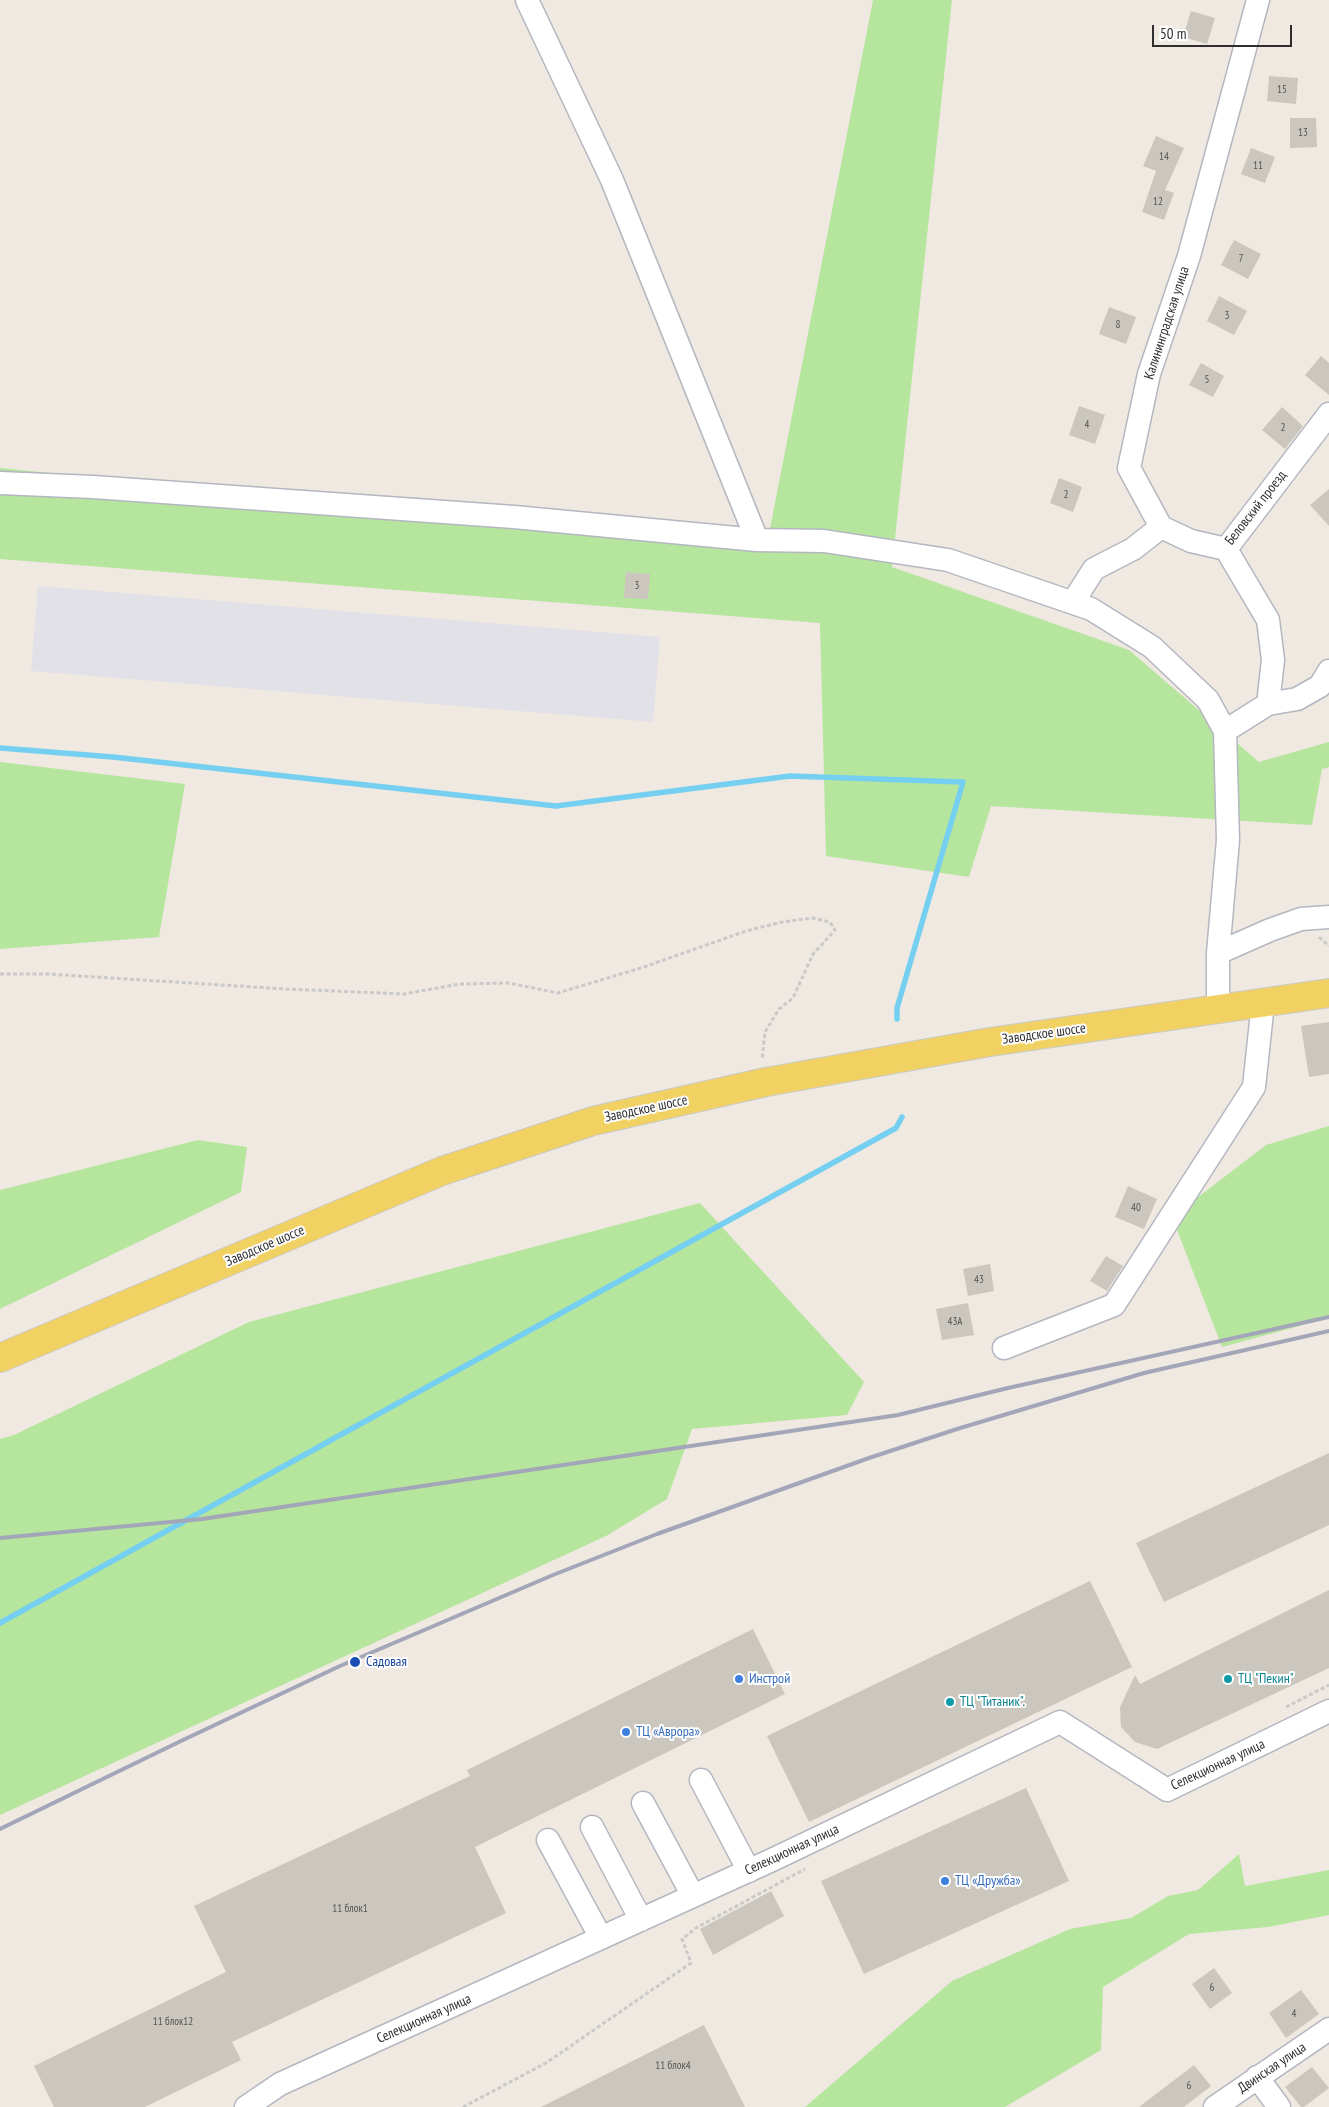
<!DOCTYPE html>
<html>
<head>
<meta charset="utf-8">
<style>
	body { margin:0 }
	#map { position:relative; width:1329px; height:2107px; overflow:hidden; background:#efe9e1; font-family:"PT Sans Narrow",sans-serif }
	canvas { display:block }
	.scale { position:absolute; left:1152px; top:25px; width:140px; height:22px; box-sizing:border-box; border:2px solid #2e2e2e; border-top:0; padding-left:6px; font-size:15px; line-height:18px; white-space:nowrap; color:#2e2e2e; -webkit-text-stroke:4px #fff; paint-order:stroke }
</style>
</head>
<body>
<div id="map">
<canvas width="1329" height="2107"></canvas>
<div class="scale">50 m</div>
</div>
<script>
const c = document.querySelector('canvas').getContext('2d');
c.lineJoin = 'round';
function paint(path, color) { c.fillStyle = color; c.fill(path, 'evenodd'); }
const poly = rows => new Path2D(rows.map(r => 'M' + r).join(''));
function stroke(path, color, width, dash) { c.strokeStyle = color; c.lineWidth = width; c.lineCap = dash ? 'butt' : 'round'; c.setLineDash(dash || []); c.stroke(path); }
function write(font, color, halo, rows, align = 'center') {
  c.font = font + ' "PT Sans Narrow",sans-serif'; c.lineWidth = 4; c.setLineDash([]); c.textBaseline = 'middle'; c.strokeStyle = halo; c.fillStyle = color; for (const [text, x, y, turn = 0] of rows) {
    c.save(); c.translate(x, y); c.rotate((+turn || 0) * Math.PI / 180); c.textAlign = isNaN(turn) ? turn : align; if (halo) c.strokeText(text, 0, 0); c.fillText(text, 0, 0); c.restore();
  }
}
paint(poly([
	[38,586,660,637,653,722,31,671]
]), '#e3e1e8');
paint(poly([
	[873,0,952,0,892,567,1129,650,1259,762,1329,742,1329,767,1322,769,1312,825,991,806,969,877,826,856,820,623,0,559,0,468,767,544],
	[0,762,185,784,159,937,0,949],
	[1329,1126,1329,1318,1222,1347,1172,1217,1266,1145],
	[198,1140,247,1147,241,1192,0,1309,0,1190],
	[700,1203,864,1382,847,1415,692,1429,667,1499,606,1536,0,1815,0,1439,14,1435,249,1322],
	[1239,1854,1245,1886,1329,1870,1329,1915,1268,1927,1189,1934,1103,1987,1101,2050,1005,2107,805,2107,952,1981,1070,1929,1131,1918,1168,1896,1198,1890]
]), '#b6e59e');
stroke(poly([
	[0,748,113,757,556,806,790,776,963,782,897,1008,897,1019],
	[0,1623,896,1128,902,1117]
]), '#75cff0', 5.5);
paint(poly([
	[1191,11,1215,18,1207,44,1183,37],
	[1269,76,1298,78,1296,104,1267,101],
	[1290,118,1316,118,1317,147,1290,148],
	[1156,136,1184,148,1165,190,1174,193,1164,220,1142,212,1156,171,1143,166],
	[1251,148,1275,157,1265,183,1241,174],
	[1234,240,1261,254,1248,279,1221,265],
	[1219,296,1247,311,1234,335,1207,321],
	[1109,307,1136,317,1126,344,1099,334],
	[1321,356,1329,363,1329,395,1305,375],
	[1201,363,1224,376,1213,397,1189,385],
	[1079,406,1105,415,1095,444,1069,435],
	[1282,407,1303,426,1285,449,1262,430],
	[1059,478,1082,487,1073,512,1050,503],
	[1329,489,1329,526,1310,505],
	[626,572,650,574,648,599,624,598],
	[1329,1022,1329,1074,1309,1077,1301,1026],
	[1128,1186,1157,1199,1144,1229,1115,1217],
	[1106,1256,1123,1266,1107,1291,1090,1281],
	[990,1264,994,1291,968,1296,963,1269],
	[968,1303,974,1335,942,1340,936,1309],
	[1329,1453,1329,1525,1164,1602,1136,1543],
	[1090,1581,1132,1667,809,1822,767,1736],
	[1329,1590,1329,1668,1157,1749,1135,1742,1121,1727,1120,1707,1135,1675,1140,1684],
	[753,1629,785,1694,475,1847,506,1913,232,2042,241,2060,145,2107,54,2107,34,2066,226,1972,194,1906,470,1776,467,1770],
	[1026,1788,1069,1881,864,1974,821,1881],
	[771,1891,784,1916,713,1955,700,1929],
	[1214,1968,1232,1993,1210,2009,1192,1984],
	[1301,1990,1319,2014,1286,2038,1269,2013],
	[704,2025,745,2107,541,2107],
	[1194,2065,1211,2086,1184,2107,1139,2107],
	[1312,2067,1329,2088,1304,2107,1301,2107,1285,2087]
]), '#cbc7bf');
const minor = poly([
	[527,0,612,180,757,540],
	[0,483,93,487,514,517,757,540,824,541,948,560,1091,609,1152,647,1208,700,1225,731,1228,840,1218,953,1218,1009],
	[1161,527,1191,541,1226,549,1329,414],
	[1226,549,1268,620,1273,660,1268,704],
	[1073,602,1094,569,1133,549,1161,527,1129,468,1149,374,1189,256,1258,0],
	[1225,731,1268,704,1297,699,1320,686,1329,671],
	[1218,953,1270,930,1301,919,1329,917],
	[1004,1348,1114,1305,1254,1087,1263,1003],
	[701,1780,749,1871],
	[643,1803,693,1896],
	[592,1827,641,1920],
	[548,1840,601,1938],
	[1257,2077,1279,2107],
	[246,2107,280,2084,772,1860,1060,1722,1167,1790,1329,1711],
	[1215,2107,1329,2029]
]);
const major = poly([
	[0,1358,442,1171,593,1121,766,1082,990,1042,1329,993]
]);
stroke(minor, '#b4b7c1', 25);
stroke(major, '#c9c9c9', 30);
stroke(poly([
	[1319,937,1329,946],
	[0,974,48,974,286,989,404,994,460,984,509,983,558,993,644,967,746,931,782,922,812,918,830,922,835,930,813,954,793,998,779,1009,765,1032,762,1060],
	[1286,1707,1329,1685],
	[463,2107,546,2063,691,1963,682,1939,696,1928,805,1869]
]), '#c9c9c9', 3, [4, 2.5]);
stroke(minor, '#fff', 22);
stroke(major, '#f2d163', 28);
stroke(poly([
	[0,1538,202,1519,898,1415,1008,1388,1329,1317],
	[0,1829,183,1740,340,1666,553,1575,657,1534,869,1458,957,1429,1144,1373,1329,1331]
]), '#a3a6b8', 4);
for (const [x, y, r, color] of [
	[355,1662,6,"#1a4fb4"],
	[739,1679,5,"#3f7fe0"],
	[1228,1679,5,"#0f9aa8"],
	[950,1702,5,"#0f9aa8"],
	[626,1732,5,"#3f7fe0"],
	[945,1881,5,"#3f7fe0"]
]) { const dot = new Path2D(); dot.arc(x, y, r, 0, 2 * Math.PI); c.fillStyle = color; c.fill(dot); stroke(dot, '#fff', 2); }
write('11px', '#555452', null, [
	["15",1282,90],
	["13",1303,133],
	["14",1164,157],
	["11",1258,166],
	["12",1158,202],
	["7",1241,259],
	["3",1227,316],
	["8",1118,325],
	["5",1207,380],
	["4",1087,425],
	["2",1283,428],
	["2",1066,495],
	["3",637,586],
	["40",1136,1208],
	["43",979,1280],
	["43А",955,1322],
	["11 блок1",350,1909],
	["6",1212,1988],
	["4",1294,2014],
	["11 блок12",173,2022],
	["11 блок4",673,2066],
	["6",1189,2086]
]);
write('14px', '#2e2e2e', '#fff', [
	["Калининградская улица",1167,323,-72],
	["Беловский проезд",1256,508,-52],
	["Заводское шоссе",1044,1034,-8],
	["Заводское шоссе",646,1109,-12],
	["Заводское шоссе",265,1246,-23],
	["Селекционная улица",1218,1765,-25],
	["Селекционная улица",792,1850,-25],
	["Селекционная улица",424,2019,-24],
	["Двинская улица",1272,2068,-34]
]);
write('14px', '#164399', '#fff', [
	["Садовая",366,1662]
], 'left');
write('14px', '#366cbe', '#fff', [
	["Инстрой",749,1679],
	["ТЦ «Аврора»",636,1732],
	["ТЦ «Дружба»",955,1881]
], 'left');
write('14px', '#0d838f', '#fff', [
	["ТЦ \"Пекин\"",1238,1679],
	["ТЦ \"Титаник\".",960,1702]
], 'left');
</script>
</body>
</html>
